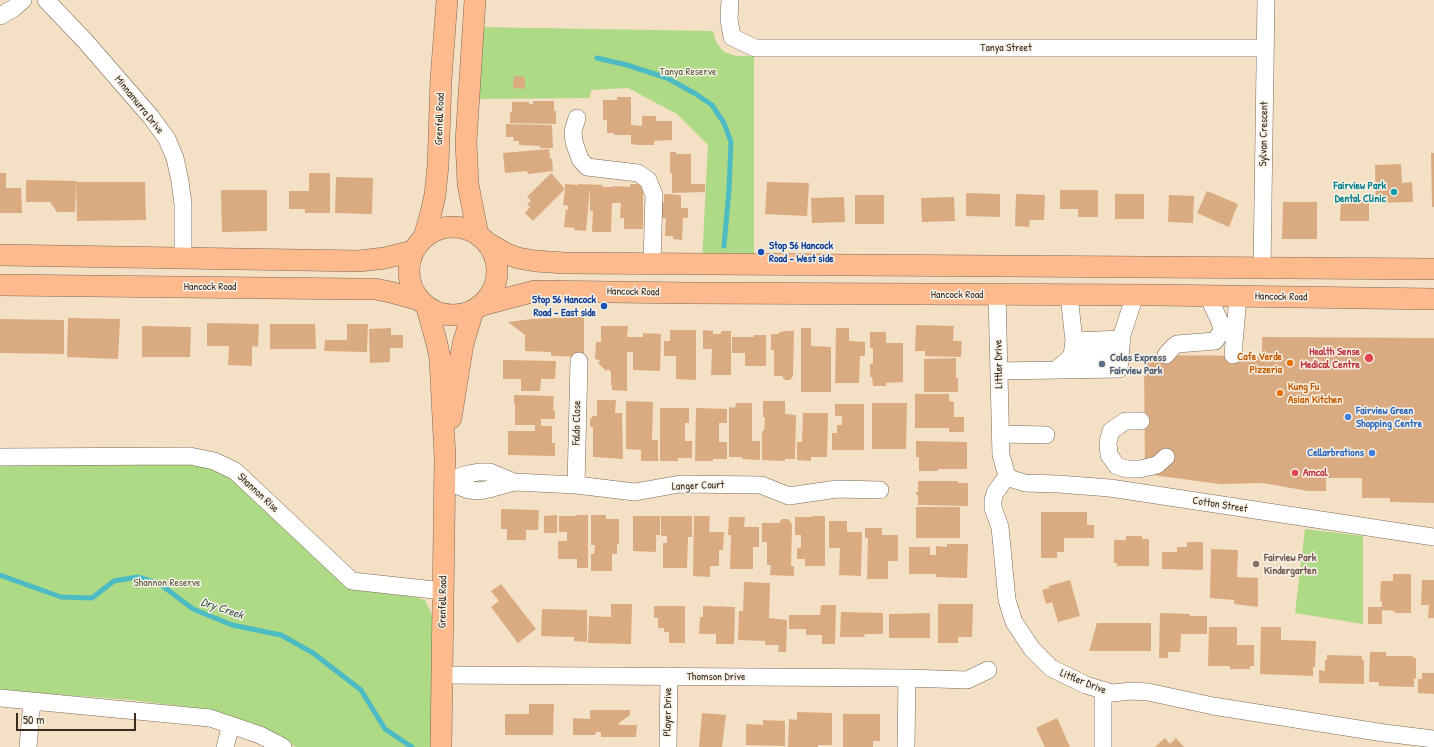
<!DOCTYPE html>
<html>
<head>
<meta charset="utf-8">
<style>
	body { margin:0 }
	#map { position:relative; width:1434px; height:747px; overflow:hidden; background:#f4e0c5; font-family:"Patrick Hand",sans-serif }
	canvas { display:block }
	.scale { position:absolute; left:16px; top:713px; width:120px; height:18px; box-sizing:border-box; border:2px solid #3b2a1e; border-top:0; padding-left:5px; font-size:12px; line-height:14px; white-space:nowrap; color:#3b2a1e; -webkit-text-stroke:3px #f7f3e8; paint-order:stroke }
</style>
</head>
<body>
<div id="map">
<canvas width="1434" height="747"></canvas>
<div class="scale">50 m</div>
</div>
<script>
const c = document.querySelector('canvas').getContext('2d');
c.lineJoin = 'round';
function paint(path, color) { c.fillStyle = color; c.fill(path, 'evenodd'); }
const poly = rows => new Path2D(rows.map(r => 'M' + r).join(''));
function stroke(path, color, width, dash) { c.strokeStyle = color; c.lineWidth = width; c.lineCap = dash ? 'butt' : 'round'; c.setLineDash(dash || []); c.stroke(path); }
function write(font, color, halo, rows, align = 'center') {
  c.font = font + ' "Patrick Hand",sans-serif'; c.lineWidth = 3; c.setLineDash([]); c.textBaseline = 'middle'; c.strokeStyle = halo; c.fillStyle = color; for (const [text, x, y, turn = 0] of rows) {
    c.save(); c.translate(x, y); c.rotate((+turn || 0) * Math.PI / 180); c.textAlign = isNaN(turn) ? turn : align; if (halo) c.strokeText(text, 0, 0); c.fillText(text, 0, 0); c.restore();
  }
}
paint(poly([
	[476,27,713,31,716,42,724,52,736,56,754,56,754,262,702,262,708,145,677,114,628,88,591,90,590,98,472,99],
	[189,462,212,466,232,477,348,588,415,597,425,600,429,608,432,616,431,747,296,747,261,729,211,710,131,700,0,690,0,463],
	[1305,529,1363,536,1363,624,1295,613]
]), '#aed985');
stroke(poly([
	[597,58,627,65,667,78,696,94,712,105,724,123,731,142,729,190,724,246],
	[0,575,61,597,92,598,114,581,138,577,160,584,193,609,232,625,281,635,313,653,361,690,385,729,412,747]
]), '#4cbbc4', 5);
paint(poly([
	[514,76,525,77,525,89,513,88],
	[617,97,631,97,631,125,642,126,642,116,656,116,656,121,672,121,672,140,654,141,654,145,638,145,631,144,631,135,614,135,614,133,607,133,607,120,603,120,603,100,617,100],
	[533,101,554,101,554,111,556,111,556,124,510,123,510,112,512,112,512,102,529,102,529,104,533,104],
	[506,124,552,125,553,148,540,148,540,146,519,145,519,141,513,141,514,137,506,137],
	[549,149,550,159,552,158,553,171,528,174,527,171,505,173,503,153],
	[670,152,676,152,676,154,691,154,691,184,705,184,705,192,672,193,672,173,670,173],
	[1431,153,1434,153,1434,207,1432,207],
	[1401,164,1402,183,1412,182,1413,202,1376,203,1375,165],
	[0,173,6,173,6,188,21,188,22,213,0,213],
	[309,173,330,173,330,213,305,213,305,209,289,209,289,191,309,191],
	[551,173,565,189,565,184,578,185,578,184,603,185,602,187,613,187,613,186,630,187,630,184,643,184,643,229,624,229,624,218,620,218,621,203,612,203,611,232,592,232,593,211,590,211,590,188,586,231,574,230,575,228,564,227,566,209,568,210,568,206,563,205,565,189,533,221,525,213,530,207,527,204,531,201,527,197],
	[336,177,373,178,372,214,335,213],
	[26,180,76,181,75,212,57,212,50,202,26,202],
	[76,182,145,182,146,220,77,221],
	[767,182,809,183,807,216,765,214],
	[221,190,267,190,267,231,222,232],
	[1060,190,1098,190,1098,217,1078,217,1078,209,1060,209],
	[1207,191,1238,204,1229,227,1197,213],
	[966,193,1000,194,1000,217,966,216],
	[664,194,681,195,681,208,688,208,688,218,683,218,682,240,673,239,673,236,665,236,666,218,661,218,662,202,664,202],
	[1016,194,1045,195,1044,220,1030,220,1029,227,1015,226],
	[1115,194,1144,194,1144,219,1115,219],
	[855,195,884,195,884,224,855,224],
	[1169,195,1194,196,1193,223,1168,222],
	[844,197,845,222,812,223,811,198],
	[954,197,955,221,922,222,921,198],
	[1341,199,1369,200,1369,221,1340,221],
	[1283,202,1317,202,1317,239,1282,239],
	[584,317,584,357,551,356,551,352,525,351,525,335,508,322,532,319],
	[68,318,120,319,118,359,67,357],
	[0,319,64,320,64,354,0,353],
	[207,323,259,324,258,347,252,346,252,366,228,365,229,346,207,346],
	[270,324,315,324,316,349,270,349],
	[347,324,368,324,367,352,324,351,325,340,347,340],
	[916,325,954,326,953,341,962,341,961,357,925,356,925,351,915,351],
	[142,326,191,327,190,357,142,357],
	[601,326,628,326,627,337,643,337,643,333,661,334,660,371,633,370,633,352,627,352,627,391,612,390,612,386,611,385,611,372,608,369,606,371,598,363,600,361,599,360,595,359,596,342,601,342],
	[391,328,391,335,403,335,403,348,390,348,390,362,370,363,369,329],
	[801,328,811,328,811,346,831,347,831,392,801,392],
	[836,328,849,328,849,341,865,342,865,356,860,356,859,383,835,383],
	[670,330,696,330,696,380,676,379,676,356,664,356,664,341,670,341],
	[703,330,713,331,713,334,721,334,721,331,731,331,731,375,711,375,712,349,703,349],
	[783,331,794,331,793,376,790,380,785,380,782,376,774,376,774,350,771,350,771,334,779,334,779,332,783,332],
	[870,332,886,332,886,343,903,343,903,382,886,383,886,386,873,386,872,377,870,377,870,364,873,363,873,348,870,348],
	[754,335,766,335,766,366,745,366,745,353,732,353,732,337,754,337],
	[1262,337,1434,338,1434,503,1390,502,1390,498,1362,498,1362,478,1326,478,1326,491,1308,491,1263,483,1220,484,1145,474,1144,355,1262,356],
	[956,358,956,378,958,378,958,392,924,392,924,359],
	[503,360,556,361,555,379,541,379,540,391,521,391,521,379,503,379],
	[915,394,949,394,949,401,954,402,954,417,964,417,964,432,949,432,949,428,915,428],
	[514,395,554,396,553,410,555,411,555,419,541,419,541,426,552,426,552,443,555,443,555,456,508,455,508,431,535,431,535,425,515,425,515,404,514,404],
	[597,400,616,400,615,413,622,413,623,459,593,457,593,427,590,427,590,419,593,416,597,416],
	[626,401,653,402,652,440,658,440,658,461,641,461,641,450,626,449],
	[763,401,785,401,785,414,796,415,795,459,785,459,785,461,762,460,762,431,764,431,765,417,763,417],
	[736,403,752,403,752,441,760,441,760,460,743,459,742,457,729,457,729,407,735,408],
	[872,403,907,403,906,449,872,449],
	[835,404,864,404,864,450,832,450,832,433,837,433,837,425,842,425,842,416,835,416],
	[660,408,689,408,689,423,685,423,685,441,692,441,692,458,678,458,678,461,660,461],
	[696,408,727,409,727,423,719,423,719,442,727,442,727,459,713,459,713,461,695,461],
	[803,413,828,413,827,457,811,457,811,461,797,460,797,442,802,442],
	[916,441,967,442,967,469,938,469,938,471,919,471,919,457,916,457],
	[918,481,958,481,958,483,968,483,968,506,918,505,918,495,916,495,916,492,918,492],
	[916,507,960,507,960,538,916,538],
	[501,509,539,510,538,530,526,530,526,540,507,540,507,529,501,529],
	[1041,512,1087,512,1087,525,1094,525,1094,538,1064,538,1064,552,1057,552,1057,558,1041,558],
	[557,515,557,533,544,533,544,516],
	[576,515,588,515,588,568,577,568,577,559,558,559,558,541,567,541,567,532,559,532,559,516,576,516],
	[591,515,606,515,606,519,619,519,619,544,617,544,617,554,612,554,612,571,591,571,591,554,594,554,595,545,591,545],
	[633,516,660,516,660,535,656,535,656,552,633,551],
	[661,516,692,516,692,537,688,537,687,568,663,568,663,543,667,543,667,536,661,536],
	[694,516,710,516,709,532,724,532,723,550,719,550,719,566,710,566,710,577,693,576],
	[812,516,825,516,825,566,805,566,805,559,797,559,797,548,801,548,801,535,795,535,795,517,813,517],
	[729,517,745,517,744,527,759,527,759,547,753,547,753,569,730,569,731,535,728,535],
	[782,519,788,519,792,524,791,566,794,566,794,576,770,575,771,565,767,565,767,542,762,542,762,523,779,523],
	[829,521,847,521,847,532,862,532,861,576,839,575,840,548,829,548],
	[865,528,882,528,882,535,898,535,898,561,888,561,888,579,867,579,868,538,865,538],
	[1126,536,1142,536,1142,539,1149,539,1149,566,1117,566,1117,563,1114,563,1114,540,1126,540],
	[1187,542,1203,542,1203,570,1162,569,1162,552,1177,552,1177,547,1187,547],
	[947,544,968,544,967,578,936,577,936,574,909,574,909,547,930,547,930,555,936,555,936,546,947,547],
	[1211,549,1238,550,1237,577,1258,578,1258,607,1234,604,1234,600,1210,598],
	[1393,574,1411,574,1411,613,1395,613,1395,611,1382,610,1382,624,1368,624,1368,607,1382,607,1382,601,1380,601,1381,581,1393,581],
	[1070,580,1080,616,1058,622,1052,602,1046,604,1042,590,1049,588,1049,586],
	[1422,580,1434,580,1434,618,1428,618,1429,605,1421,605],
	[744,582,770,583,769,618,787,620,786,652,778,652,779,645,765,645,765,641,738,640,739,611,743,611],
	[501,584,536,629,518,643,491,607,499,601,491,591],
	[611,604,632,604,631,644,588,643,589,616,611,617],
	[938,604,973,604,972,637,958,637,958,643,938,643],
	[821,605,836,605,835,644,822,644,822,635,806,635,806,629,789,629,789,615,820,615],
	[654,606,685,606,685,643,669,643,669,632,664,632,664,628,658,628,658,618,654,618],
	[703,606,735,607,734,644,716,644,716,634,699,634,700,617,703,617],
	[542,609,587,610,587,642,574,641,574,637,541,636],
	[841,612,883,613,883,634,865,634,864,637,840,637],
	[930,613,930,638,889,638,889,614],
	[1160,613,1190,614,1190,616,1207,616,1207,634,1181,634,1180,652,1168,652,1168,658,1159,658],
	[1097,623,1151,623,1151,651,1089,651],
	[1209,627,1237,627,1237,645,1254,645,1254,666,1250,666,1250,669,1230,669,1230,666,1208,666],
	[1261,627,1281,627,1281,640,1316,641,1315,667,1313,667,1313,676,1260,674],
	[1370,652,1386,652,1386,656,1413,656,1413,658,1416,658,1416,678,1414,679,1414,687,1379,686,1379,682,1369,682],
	[1327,655,1362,656,1362,660,1364,660,1364,684,1319,683,1319,670,1325,671,1325,660,1327,660],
	[1422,673,1434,673,1434,694,1418,693,1418,679,1422,679],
	[529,704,554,704,553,735,505,735,505,714,529,714],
	[590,710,630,710,630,715,619,723,619,725,637,725,636,737,601,737,601,732,596,732,595,735,573,735,573,718,590,719],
	[797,712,832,713,832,745,818,745,818,747,788,747,789,719,797,720],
	[702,713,726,715,722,747,699,747],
	[843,714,880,714,880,741,873,741,873,747,843,747],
	[1057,718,1070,747,1045,747,1036,728],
	[763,720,785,721,785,746,746,745,746,724,763,725],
	[1165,738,1170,744,1176,738,1184,747,1155,747]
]), '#daab81');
const minor = poly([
	[46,0,86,42,151,117,167,139,175,158,180,181,183,204,183,257],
	[730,0,729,19,732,37,755,48,1265,48],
	[0,16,14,8,23,0],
	[577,118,573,131,574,142,580,159,587,167,638,173,648,180,654,195,652,263],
	[1262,268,1266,0],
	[997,295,1001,455,1007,476,995,493,993,500,993,508,1000,527,1007,600,1014,622,1032,649,1051,668,1086,685,1112,693,1132,691,1148,692,1213,706,1384,733,1434,739],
	[1069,295,1074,341,1072,356],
	[1074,341,1122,339],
	[1166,355,1173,347,1177,344,1215,341,1222,331,1220,322,1208,296],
	[1233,355,1238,297],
	[1056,370,1072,356,1120,354],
	[999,371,1119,369,1122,335,1135,295],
	[1141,421,1125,421,1111,431,1108,442,1109,455,1117,466,1127,469,1140,469,1157,465,1166,457],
	[1001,434,1046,435],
	[0,457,190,456,214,461,235,471,352,581,443,591],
	[1007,476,1012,479,1025,483,1058,484,1110,488,1434,537],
	[445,481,468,474,479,472,490,472,514,482,576,485,635,492,680,484,761,485,789,496,837,489,880,490],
	[445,481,469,490,479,491,489,489,514,482],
	[576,485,579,361],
	[442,675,907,678,967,680,988,670],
	[0,698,210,718,260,735,283,747],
	[28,747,32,701],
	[225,747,231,725],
	[668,747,669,676],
	[906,747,907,678],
	[1103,747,1103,690]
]);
const major = poly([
	[475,0,466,142,468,184,478,235],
	'409 271a44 44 0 1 1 88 0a44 44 0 1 1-88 0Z',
	[424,237,431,213,435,195,438,166,441,79,447,0],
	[486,242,507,254,518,258,535,261,565,263,1434,269],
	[0,255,359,261,385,258,413,251],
	[0,285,358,289,375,289,390,292,419,300],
	[482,305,535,291,688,293,1155,295,1434,299],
	[427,308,436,340,440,358,445,458,441,747],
	[451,418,463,344,473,311]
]);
stroke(minor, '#7c6a58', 18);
stroke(major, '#7c6a58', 22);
stroke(minor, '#fff', 17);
stroke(major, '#fcba8d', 21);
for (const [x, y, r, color] of [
	[1394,192,4,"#0f9aa8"],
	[761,252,4,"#1a4fb4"],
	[604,306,4,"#1a4fb4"],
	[1369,358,5,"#e0444e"],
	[1290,363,4,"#e8710a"],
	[1102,364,4,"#5c6f8a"],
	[1280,393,4,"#e8710a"],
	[1348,417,4,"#3f7fe0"],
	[1372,453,4,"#3f7fe0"],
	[1295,473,4,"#e0444e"],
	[1256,564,4,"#8d6e63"]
]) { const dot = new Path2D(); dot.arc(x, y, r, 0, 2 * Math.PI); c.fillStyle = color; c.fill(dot); stroke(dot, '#f7f3e8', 1.5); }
write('11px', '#3b2a1e', '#f7f3e8', [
	["Tanya Street",1006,48],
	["Minnamurra Drive",139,105,51],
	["Grenfell Road",440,119,-88],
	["Sylvan Crescent",1264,134,-89],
	["Hancock Road",210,287],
	["Hancock Road",633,292,1],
	["Hancock Road",957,295],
	["Hancock Road",1281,297,1],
	["Littler Drive",999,364,-91],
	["Faldo Close",577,423,-89],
	["Langer Court",698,486,-2],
	["Shannon Rise",258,493,43],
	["Cotton Street",1220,505,9],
	["Grenfell Road",443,602,-89],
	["Thomson Drive",716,677],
	["Littler Drive",1083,682,22],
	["Player Drive",668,712,-89]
]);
write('11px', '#585638', '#f7f3e8', [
	["Tanya Reserve",688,72],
	["Shannon Reserve",167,583]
]);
write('bold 11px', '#0d838f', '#f7f3e8', [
	["Fairview Park",1386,186],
	["Dental Clinic",1386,199]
], 'right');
write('bold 11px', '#164399', '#f7f3e8', [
	["Stop 56 Hancock",769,246],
	["Road - West side",769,259],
	["Stop 56 Hancock",596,300,"right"],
	["Road - East side",596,313,"right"]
], 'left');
write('bold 11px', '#be3a42', '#f7f3e8', [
	["Health Sense",1360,352],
	["Medical Centre",1360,365],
	["Amcal",1303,473,"left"]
], 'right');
write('bold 11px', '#c56008', '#f7f3e8', [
	["Cafe Verde",1282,357],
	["Pizzeria",1282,370],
	["Kung Fu",1288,387,"left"],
	["Asian Kitchen",1288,400,"left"]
], 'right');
write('bold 11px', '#4e5e75', '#f7f3e8', [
	["Coles Express",1110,358],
	["Fairview Park",1110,371]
], 'left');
write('bold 11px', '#366cbe', '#f7f3e8', [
	["Fairview Green",1356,411],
	["Shopping Centre",1356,424],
	["Cellarbrations",1364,453,"right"]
], 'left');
write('bold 11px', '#785e54', '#f7f3e8', [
	["Fairview Park",1264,558],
	["Kindergarten",1264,571]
], 'left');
write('italic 12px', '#405650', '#f7f3e8', [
	["Dry Creek",222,609,19]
]);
</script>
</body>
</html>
